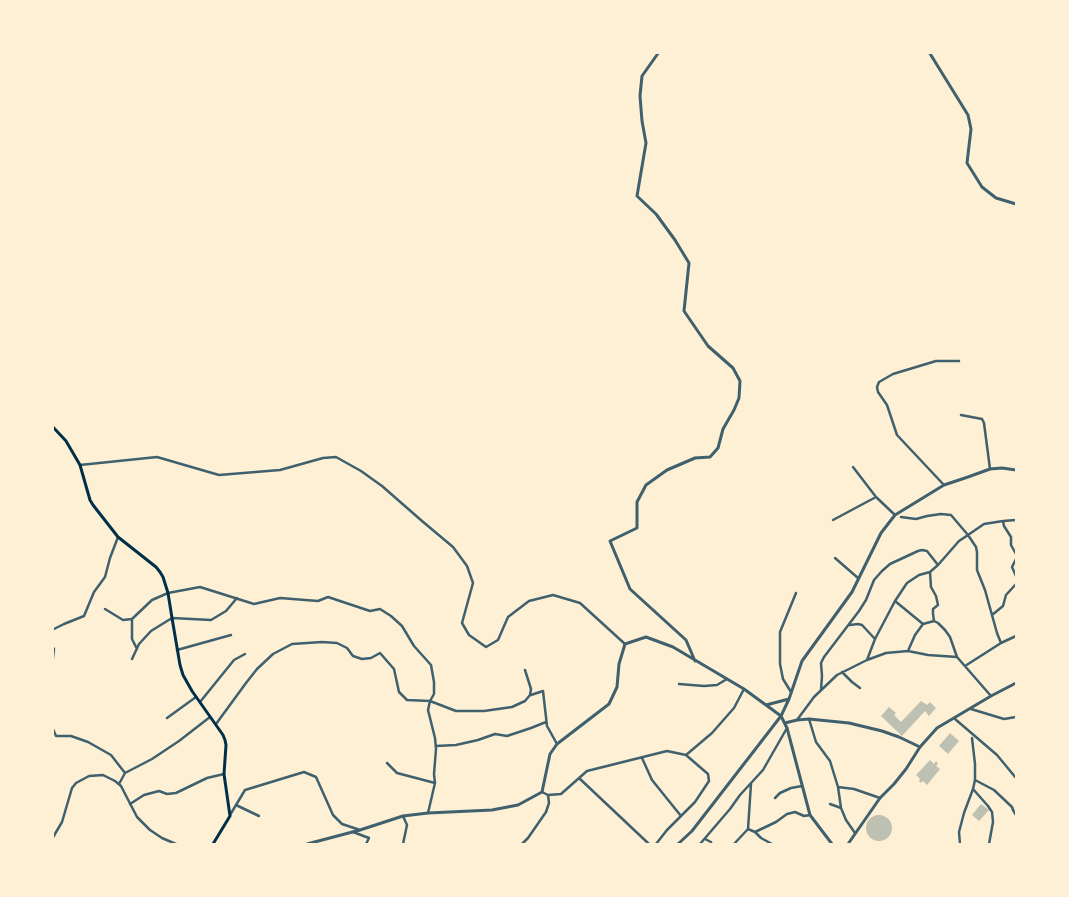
<!DOCTYPE html>
<html>
<head>
<meta charset="utf-8">
<style>
	body { margin:0 }
	#map { position:relative; width:1069px; height:897px; overflow:hidden; background:#fdf0d5; font-family:"PT Sans Narrow",sans-serif }
	canvas { display:block }
	.frame { position:absolute; inset:0; border:54px solid #fdf0d5; pointer-events:none }
</style>
</head>
<body>
<div id="map">
<canvas width="1069" height="897"></canvas>
<div class="frame"></div>
</div>
<script>
const c = document.querySelector('canvas').getContext('2d');
c.lineJoin = 'round';
function paint(path, color) { c.fillStyle = color; c.fill(path, 'evenodd'); }
const poly = rows => new Path2D(rows.map(r => 'M' + r).join(''));
function stroke(path, color, width, dash) { c.strokeStyle = color; c.lineWidth = width; c.lineCap = dash ? 'butt' : 'round'; c.setLineDash(dash || []); c.stroke(path); }
paint(poly([
	[921,701,927,705,930,702,936,708,929,716,925,711,902,736,881,716,889,707,896,713,894,715,901,722],
	[950,733,959,741,948,754,939,746],
	[930,760,934,764,936,761,938,764,936,766,940,769,927,785,923,781,921,783,919,781,920,779,916,775],
	[981,804,989,810,979,821,972,815],
	'866 828a13 13 0 1 1 26 0a13 13 0 1 1-26 0Z'
]), '#bec0b2');
stroke(poly([
	[961,415,982,419,984,423,990,469],
	[80,465,157,457,219,475,280,470,323,458,336,457,361,471,382,486,422,521,453,547,467,566,473,583,462,623,469,635,486,647,498,640,508,617,529,601,553,595,580,603,625,644],
	[853,467,876,497,895,515],
	[944,485,897,435,887,405,878,392,877,387,879,382,893,374,936,361,959,361],
	[901,517,916,519,927,516,941,514,951,515,968,535,984,524,1003,521,1016,520],
	[833,520,876,497],
	[1003,521,1004,526,1011,537,1011,545,1016,554],
	[835,558,858,578],
	[1016,559,1012,567,1016,576],
	[895,601,923,624,934,621],
	[105,609,123,620,132,619],
	[992,615,1003,606,1006,595,1016,584],
	[850,625,858,624,862,625,875,639],
	[52,630,64,624,84,616,94,592,105,577,110,558,118,537],
	[52,646,54,649,52,666],
	[137,649,132,639,132,619,152,600,168,593,200,587,254,604,280,598,318,601,328,597,370,611,380,609,391,616,402,626,414,646,431,665,434,682,434,694,430,701,407,700,399,692,394,669,380,653,371,658,362,659,353,656,347,648,337,643,322,642,292,644,273,654,257,669,246,683,216,724],
	[177,650,231,635],
	[908,651,915,635,923,624],
	[132,659,139,644,151,631,172,618,211,620,226,611,237,598],
	[867,660,875,639,895,601,907,583,919,575,930,572],
	[965,666,1001,643],
	[842,672,852,682,860,688],
	[679,684,704,686,717,685,727,679],
	[821,690,822,676,821,663,824,657,859,611,866,600,874,580,882,571,890,564,918,551,922,550,927,551,938,565],
	[791,692,783,679,780,664,780,632,796,593],
	[531,695,543,691,547,726,557,744],
	[991,696,957,657,950,637,945,630,938,623,934,621,933,614,933,609,938,605,936,596,931,587,930,572,938,565,959,541,968,535,976,547,977,552,977,570,985,590,997,633,1001,643,1016,636],
	[200,702,234,660,245,654],
	[971,709,1004,719,1016,717],
	[167,718,196,697],
	[809,719,816,742,830,761,838,787,841,808,846,820,855,833],
	[955,719,997,755,1016,778],
	[797,720,814,697,837,675,867,660,886,653,908,651,928,655,957,657],
	[52,727,56,736,71,736,88,742,111,755,125,773],
	[972,738,975,764,975,780,973,789,988,806,992,812,993,822,989,844],
	[436,746,456,745,478,740,495,734,507,736,531,728,546,722],
	[686,755,712,733,734,708,744,689],
	[642,758,652,780,681,816],
	[387,763,397,773,435,783],
	[579,778,649,844],
	[975,780,994,790,1012,807,1013,810,1016,815],
	[119,784,125,773,152,759,179,741,210,717],
	[838,787,854,789,880,798],
	[548,795,561,794,587,771,667,751,686,755,708,774,709,781,695,802,667,830,656,844],
	[775,798,780,793,791,788,802,786],
	[130,804,144,795,159,791,167,794,176,793,207,778,224,774],
	[830,804,841,808],
	[236,805,259,816],
	[428,813,435,783,434,774,436,749,435,738,428,710,430,701,456,711,484,711,512,707,525,701,530,695,531,689,525,670],
	[230,815,245,790,304,772,316,777,333,815,342,824,360,830],
	[403,816,407,825,403,844],
	[748,829,755,832,761,838,772,844],
	[353,832,369,838,366,844],
	[755,832,776,822,787,814,795,812,804,816,810,815],
	[52,839,62,822,72,788,76,783,89,776,103,775,115,781,121,786,137,817,150,830,162,838,176,844],
	[705,839,711,842,711,844],
	[522,844,528,838,546,812,549,803,548,795,542,792],
	[700,844,730,809,740,795,763,770,787,728],
	[734,844,748,829,751,784],
	[960,844,959,832,964,813,973,789]
]), '#3f606c', 2.5);
stroke(poly([
	[659,52,642,76,640,96,642,121,646,143,637,196,656,214,675,240,689,263,684,311,708,346,733,368,740,381,739,398,734,410,723,429,718,448,710,457,695,458,667,470,646,485,637,502,637,528,610,541,630,589,686,640,695,661],
	[929,52,968,115,971,129,967,163,982,187,996,198,1016,204],
	[766,705,789,699,802,661,852,592,881,533,895,515,944,485,968,477,990,469,1002,468,1016,470],
	[785,723,797,720,809,719,849,723,882,731,899,737,920,747],
	[307,844,360,830,403,816,428,813,492,810,518,805,542,792,550,754,557,744,609,704,617,687,619,664,625,644,646,637,673,647,744,689,781,716,787,728,810,815,832,844],
	[678,844,692,831,781,716,789,699],
	[848,844,880,798,894,784,906,769,920,747,937,728,991,696,1016,683]
]), '#3f606c', 3);
stroke(poly([
	[52,426,66,441,80,465,90,500,93,505,118,537,156,567,160,572,163,577,168,593,172,618,180,665,183,675,192,691,223,735,225,740,226,745,224,774,230,816,213,844]
]), '#003049', 3);
</script>
</body>
</html>
